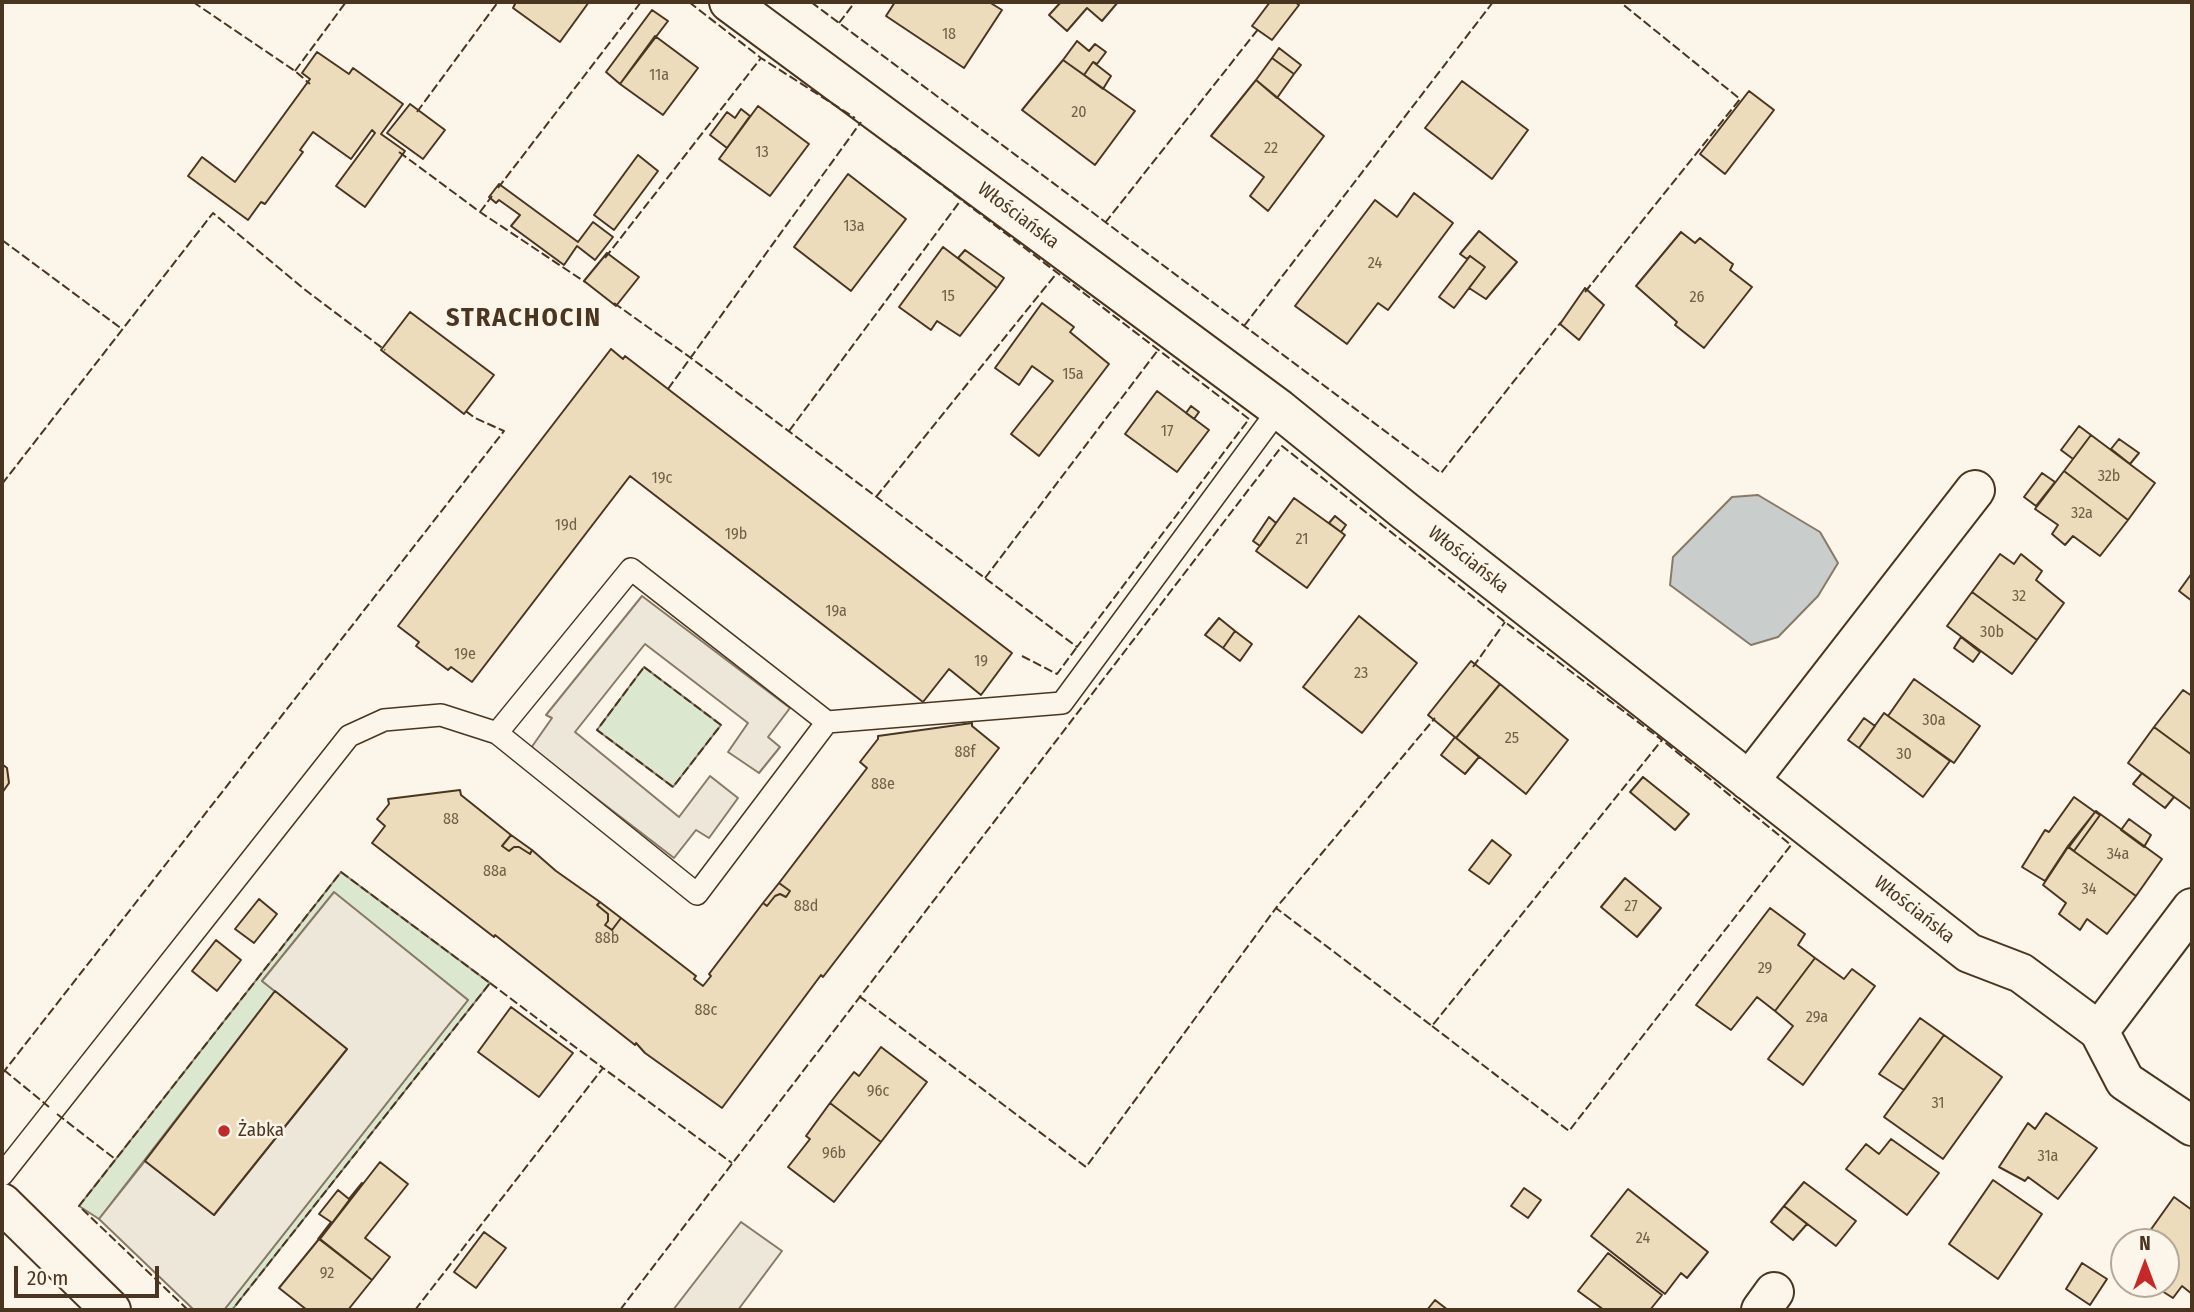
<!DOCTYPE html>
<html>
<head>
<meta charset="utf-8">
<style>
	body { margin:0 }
	#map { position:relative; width:2194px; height:1312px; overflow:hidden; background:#fbf6e9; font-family:"Fira Sans Condensed",sans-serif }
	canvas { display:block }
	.frame { position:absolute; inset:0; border:4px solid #4a3520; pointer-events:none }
	.north { position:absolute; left:2110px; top:1228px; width:70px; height:70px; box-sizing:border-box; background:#fbf6e9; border:2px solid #b4a999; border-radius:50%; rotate:0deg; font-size:19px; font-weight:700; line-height:28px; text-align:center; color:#4a3520 }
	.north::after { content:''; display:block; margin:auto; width:24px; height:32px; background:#c62828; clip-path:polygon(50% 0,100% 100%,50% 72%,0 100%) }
	.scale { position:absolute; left:14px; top:1266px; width:145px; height:32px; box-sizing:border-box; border:4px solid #4a3520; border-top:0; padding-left:9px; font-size:21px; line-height:24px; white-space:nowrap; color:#4a3520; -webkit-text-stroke:5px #fbf6e9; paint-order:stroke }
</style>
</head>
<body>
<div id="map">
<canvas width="2194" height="1312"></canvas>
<div class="frame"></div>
<div class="north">N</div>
<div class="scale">20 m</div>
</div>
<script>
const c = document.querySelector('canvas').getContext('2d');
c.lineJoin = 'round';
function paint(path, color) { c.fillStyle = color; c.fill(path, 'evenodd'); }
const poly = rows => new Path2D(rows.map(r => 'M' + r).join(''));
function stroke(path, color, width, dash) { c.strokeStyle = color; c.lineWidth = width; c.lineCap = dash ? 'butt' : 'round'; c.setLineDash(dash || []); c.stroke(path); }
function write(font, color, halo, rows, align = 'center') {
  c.font = font + ' "Fira Sans Condensed",sans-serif'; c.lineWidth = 5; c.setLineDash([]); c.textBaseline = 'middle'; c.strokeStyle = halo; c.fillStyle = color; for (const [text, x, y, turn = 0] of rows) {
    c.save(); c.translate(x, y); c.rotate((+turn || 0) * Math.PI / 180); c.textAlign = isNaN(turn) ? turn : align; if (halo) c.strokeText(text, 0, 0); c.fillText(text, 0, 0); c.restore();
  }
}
const green = poly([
	[644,667,721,725,673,787,597,730,644,667],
	[341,872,490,983,232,1310,224,1310,468,1000,334,893,262,981,275,991,99,1219,79,1206,341,872]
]);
paint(green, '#dce7d0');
stroke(green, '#887966', 2);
const parking = poly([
	[642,596,790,708,768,737,780,747,759,773,728,752,748,723,645,644,575,732,679,817,710,776,738,798,709,838,696,830,674,858,531,748,552,718,546,715,642,596],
	[334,892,468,1000,224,1310,194,1310,99,1219,145,1161,214,1215,347,1049,262,981,334,892],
	[741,1222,782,1251,738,1310,673,1310,741,1222]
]);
paint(parking, '#ede7d9');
stroke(parking, '#887966', 2);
const water = poly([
	[1758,495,1820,532,1838,563,1818,596,1778,637,1751,645,1670,585,1673,557,1732,497,1758,495]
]);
paint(water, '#c9cecd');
stroke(water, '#887966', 2);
const building = poly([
	[516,2,589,2,560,42,513,8,516,2],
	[895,2,989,2,1002,10,964,68,886,16,895,2],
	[1061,2,1118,2,1102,21,1087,8,1067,31,1049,15,1061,2],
	[1270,2,1295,2,1299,5,1272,40,1252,26,1270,2],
	[652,10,668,21,620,84,606,72,652,10],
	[655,36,698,68,663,115,620,84,655,36],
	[1077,41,1089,51,1095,44,1106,52,1097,64,1093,62,1084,75,1063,60,1077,41],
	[1279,48,1301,65,1294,74,1272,58,1279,48],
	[317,52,349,74,353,68,403,104,381,134,405,151,365,207,336,186,375,133,372,130,351,159,313,132,300,150,303,152,265,204,261,202,248,220,188,176,202,157,235,182,310,79,302,73,317,52],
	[1272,58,1294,74,1277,98,1256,80,1272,58],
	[1063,60,1135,111,1095,165,1022,110,1063,60],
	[1093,62,1111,76,1103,89,1084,75,1093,62],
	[1256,80,1324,136,1268,211,1250,196,1264,177,1211,136,1256,80],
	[1462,81,1528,130,1492,179,1425,128,1462,81],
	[1749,91,1774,110,1725,174,1700,154,1749,91],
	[410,104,445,130,423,159,387,133,410,104],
	[758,106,809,144,770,196,719,159,758,106],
	[741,109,750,116,727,148,710,135,727,112,735,118,741,109],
	[638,155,658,171,614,230,594,215,638,155],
	[848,174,906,219,851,291,794,247,848,174],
	[499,184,578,242,593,222,613,237,595,260,577,246,564,265,511,226,520,215,499,200,496,203,489,197,499,184],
	[1414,193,1453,223,1388,310,1378,303,1347,344,1295,306,1375,200,1397,217,1414,193],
	[1479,231,1517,262,1486,299,1469,288,1485,267,1470,256,1467,259,1460,254,1479,231],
	[1681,232,1695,243,1700,238,1730,262,1733,264,1730,270,1752,287,1704,348,1675,325,1677,322,1636,286,1681,232],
	[943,247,997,288,960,336,937,321,931,330,899,307,943,247],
	[965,250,1004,278,997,288,958,258,965,250],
	[607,253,639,277,616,306,584,281,607,253],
	[1470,256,1485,267,1454,308,1439,297,1470,256],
	[1585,288,1604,305,1579,340,1560,324,1585,288],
	[1042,303,1074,327,1070,332,1109,364,1039,456,1011,434,1053,381,1032,366,1019,385,995,368,1042,303],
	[410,312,494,375,464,414,381,350,410,312],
	[611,349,623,359,625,356,1012,653,981,695,949,669,923,702,630,476,472,682,451,667,448,670,416,646,419,642,398,626,611,349],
	[1157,391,1209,430,1177,472,1125,434,1157,391],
	[1191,406,1199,412,1194,419,1186,413,1191,406],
	[2079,426,2091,435,2073,459,2061,450,2079,426],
	[2091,435,2155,483,2128,520,2064,471,2091,435],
	[2119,439,2139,453,2130,464,2111,449,2119,439],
	[2064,471,2128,520,2100,556,2073,536,2065,545,2052,534,2058,525,2035,509,2064,471],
	[2042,473,2055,482,2036,506,2024,497,2042,473],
	[1294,498,1345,535,1307,588,1256,551,1294,498],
	[1335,516,1346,525,1341,532,1329,523,1335,516],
	[1269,517,1276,523,1260,546,1253,541,1269,517],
	[2000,554,2014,564,2021,554,2042,571,2036,580,2064,603,2037,640,1972,592,2000,554],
	[2192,573,2192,601,2179,591,2192,573],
	[1972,592,2037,640,2012,674,1947,626,1972,592],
	[1359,616,1417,663,1362,733,1303,687,1359,616],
	[1219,618,1235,631,1223,648,1205,635,1219,618],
	[1235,631,1252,644,1240,661,1223,648,1235,631],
	[1961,637,1980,652,1973,662,1954,648,1961,637],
	[1471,661,1500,684,1456,738,1428,715,1471,661],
	[1914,679,1980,726,1954,763,1888,716,1914,679],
	[1500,684,1568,740,1526,794,1456,738,1500,684],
	[2183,690,2192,696,2192,755,2154,727,2183,690],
	[1884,713,1950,761,1923,797,1859,748,1884,713],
	[1864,718,1875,726,1859,748,1848,740,1864,718],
	[972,723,972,726,999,748,823,977,821,975,722,1108,645,1053,636,1043,635,1045,495,935,494,937,372,843,385,826,377,819,389,804,388,799,460,790,461,795,511,835,502,846,509,851,514,847,519,847,530,854,532,850,556,871,600,902,597,905,608,914,608,921,605,925,612,930,621,918,696,976,694,979,703,986,711,976,709,974,763,903,767,906,775,896,780,894,786,897,790,891,779,883,867,768,860,762,878,739,878,736,972,723],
	[2154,727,2192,755,2192,810,2128,763,2154,727],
	[1455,737,1479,757,1465,774,1441,755,1455,737],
	[2,764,7,768,9,783,2,793,2,764],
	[2142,773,2174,797,2165,808,2133,784,2142,773],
	[1643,777,1689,814,1675,830,1630,792,1643,777],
	[2074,797,2095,812,2068,846,2045,881,2022,867,2045,830,2049,832,2074,797],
	[2096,811,2162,859,2136,896,2068,847,2074,851,2100,815,2096,811],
	[2095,812,2100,815,2074,851,2069,847,2095,812],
	[2129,819,2151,835,2144,847,2121,830,2129,819],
	[511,835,532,850,530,854,519,847,514,847,509,851,502,846,511,835],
	[1492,840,1511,855,1489,884,1469,870,1492,840],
	[2068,847,2136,896,2107,934,2087,919,2080,930,2059,914,2066,903,2043,885,2068,847],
	[1625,878,1661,908,1637,937,1601,907,1625,878],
	[779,883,790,891,786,897,780,894,775,896,767,906,763,903,779,883],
	[259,899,277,914,254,943,235,929,259,899],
	[600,902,621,918,612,930,605,925,608,921,608,914,597,905,600,902],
	[1770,908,1805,934,1798,945,1815,958,1775,1011,1757,997,1731,1030,1696,1005,1770,908],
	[216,940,241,960,217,991,192,971,216,940],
	[1815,958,1844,979,1852,969,1875,986,1803,1085,1768,1059,1793,1026,1775,1011,1815,958],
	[275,991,347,1049,214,1215,145,1161,275,991],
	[511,1007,573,1053,539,1097,478,1052,511,1007],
	[1920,1018,1944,1035,1904,1090,1879,1074,1920,1018],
	[1944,1035,2002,1077,1943,1159,1884,1117,1944,1035],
	[881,1047,927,1082,881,1142,830,1103,854,1072,859,1076,881,1047],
	[830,1103,881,1142,834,1202,788,1167,810,1139,806,1136,830,1103],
	[2046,1113,2097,1148,2058,1199,2028,1177,2025,1181,1999,1167,2028,1123,2035,1129,2046,1113],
	[1891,1139,1939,1173,1907,1215,1846,1169,1866,1144,1879,1154,1891,1139],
	[380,1162,408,1184,365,1238,390,1257,372,1280,320,1239,380,1162],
	[1993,1180,2042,1214,1998,1279,1949,1244,1993,1180],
	[1804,1182,1856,1221,1836,1246,1784,1206,1804,1182],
	[362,1183,320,1239,318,1239,331,1222,319,1214,338,1190,349,1199,362,1183],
	[1524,1188,1541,1200,1528,1218,1511,1206,1524,1188],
	[1628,1189,1708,1252,1687,1278,1681,1273,1665,1294,1591,1236,1628,1189],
	[2174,1197,2192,1210,2192,1294,2182,1286,2173,1298,2151,1284,2166,1284,2166,1242,2142,1242,2174,1197],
	[1784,1206,1807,1224,1793,1240,1771,1222,1784,1206],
	[484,1232,506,1248,476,1288,454,1272,484,1232],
	[319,1239,372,1280,348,1310,307,1310,279,1288,319,1239],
	[1608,1253,1662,1295,1650,1310,1604,1310,1578,1291,1608,1253],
	[2082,1263,2107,1279,2090,1305,2066,1289,2082,1263],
	[1435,1300,1448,1310,1427,1310,1435,1300]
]);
paint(building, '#ecdcbc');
stroke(building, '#4a3520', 2);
const lane = poly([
	[827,722,1062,703,1279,409],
	[2,1175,349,736,384,720,441,715,497,733,631,569,827,722,697,894,497,733]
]);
const street = poly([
	[729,2,1279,409,1405,511,1969,953,2021,973,2099,1031,2125,1081,2192,1126],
	[1749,781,1975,490],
	[2099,1031,2192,908],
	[1761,1310,1774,1292]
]);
const secondary = poly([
	[2,1203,111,1310]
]);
stroke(lane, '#4a3520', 24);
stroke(street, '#4a3520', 42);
stroke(secondary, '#4a3520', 42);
stroke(lane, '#fbf6e9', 21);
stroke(street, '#fbf6e9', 38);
stroke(secondary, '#fbf6e9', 38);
stroke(poly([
	[193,2,295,71,310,84],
	[689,2,761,58,855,118],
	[811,2,1441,473,1561,322],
	[839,23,855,2],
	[295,71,346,2],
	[417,112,498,2],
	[399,152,480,212,585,282],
	[498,188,641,2],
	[480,212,492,196],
	[1105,223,1259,28],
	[2,240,122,329],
	[605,258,761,58],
	[1585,292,1740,99,1620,2],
	[614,303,691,358,1077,647,1249,419,891,146],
	[1244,326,1493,2],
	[668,389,861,122],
	[789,431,961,200],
	[2,484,213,213,304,289,385,350],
	[876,497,1056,274],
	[985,578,1158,350],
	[1022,656,1057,674,1077,647],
	[644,667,721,725,673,787,597,730,644,667],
	[1473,667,1505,622],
	[490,983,603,1068],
	[859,996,1086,1167,1276,908],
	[1432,1026,1569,1131,1791,845,1662,740],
	[4,1070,49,1107],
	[2,1074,504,431,475,418,463,409],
	[57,1114,115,1159],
	[188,1310,79,1206,341,872,490,983,232,1310],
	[415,1310,603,1068,732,1163],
	[620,1310,1282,446,1505,622,1662,740,1432,1026,1276,908,1435,718]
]), '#4a3520', 2, [9, 3.5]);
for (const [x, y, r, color] of [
	[224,1131,7,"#c62828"]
]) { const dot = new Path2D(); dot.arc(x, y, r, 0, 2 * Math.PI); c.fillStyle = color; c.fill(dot); stroke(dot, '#fbf6e9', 2.5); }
write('16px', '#725f47', null, [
	["18",949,35],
	["11a",659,76],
	["20",1079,113],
	["22",1271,149],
	["13",762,153],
	["13a",854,227],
	["24",1375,264],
	["15",948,297],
	["26",1697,298],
	["15a",1073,375],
	["17",1167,432],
	["32b",2109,477],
	["19c",662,479],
	["32a",2082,514],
	["19d",566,526],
	["19b",736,535],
	["21",1302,540],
	["32",2019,597],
	["19a",836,612],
	["30b",1992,633],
	["19e",465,655],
	["19",981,662],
	["23",1361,674],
	["30a",1934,721],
	["25",1512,739],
	["88f",965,753],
	["30",1904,755],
	["88e",883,785],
	["88",451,820],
	["34a",2118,855],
	["88a",495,872],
	["34",2089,890],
	["88d",806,907],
	["27",1631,907],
	["88b",607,939],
	["29",1765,969],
	["88c",706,1011],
	["29a",1817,1018],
	["96c",878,1092],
	["31",1938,1104],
	["96b",834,1154],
	["31a",2048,1157],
	["24",1643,1239],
	["92",327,1274]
]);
write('19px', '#4a3520', '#fbf6e9', [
	["Włościańska",1018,216,37],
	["Włościańska",1468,560,38],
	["Włościańska",1914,910,38]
]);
write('19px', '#4a3520', '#fbf6e9', [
	["Żabka",238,1131]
], 'left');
c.letterSpacing = '2px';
write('bold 26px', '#4a3520', '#fbf6e9', [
	["STRACHOCIN",524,319]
]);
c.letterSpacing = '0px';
</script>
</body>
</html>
